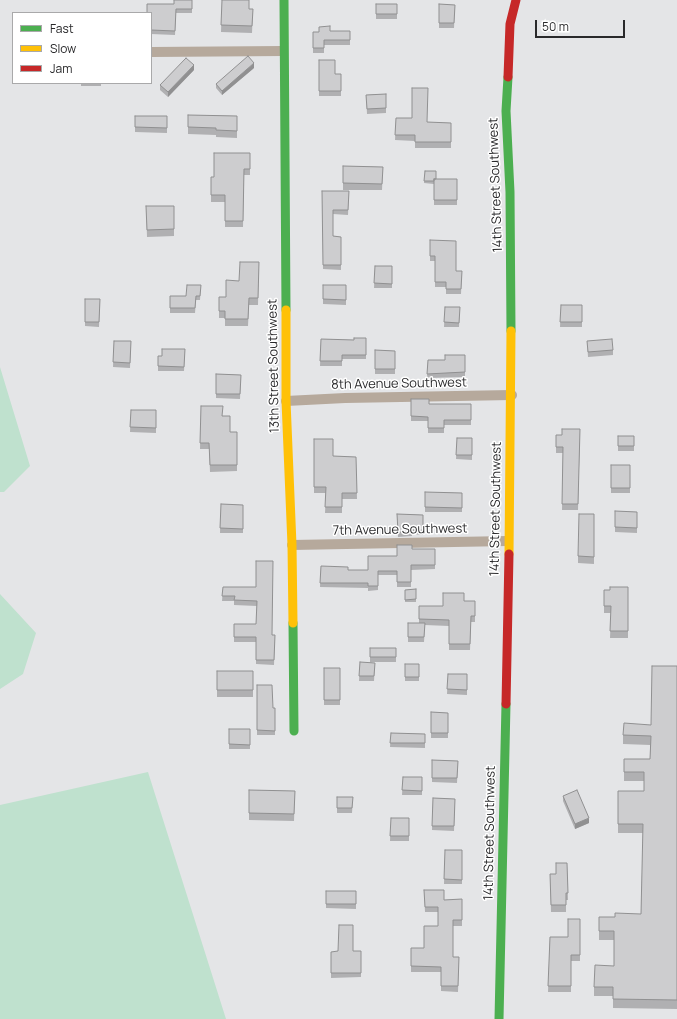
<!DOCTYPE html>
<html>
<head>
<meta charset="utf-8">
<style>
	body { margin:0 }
	#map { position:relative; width:677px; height:1019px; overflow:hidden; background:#e4e5e7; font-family:Manrope,sans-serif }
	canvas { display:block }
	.legend { position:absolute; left:12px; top:12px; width:140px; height:72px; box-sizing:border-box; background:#fff; border:1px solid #a9a9aa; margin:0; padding:5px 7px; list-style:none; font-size:12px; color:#29292b }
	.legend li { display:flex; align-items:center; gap:8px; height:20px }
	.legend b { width:20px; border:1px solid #a9a9aa }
	.scale { position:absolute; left:535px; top:20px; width:90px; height:18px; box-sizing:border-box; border:2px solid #29292b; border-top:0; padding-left:5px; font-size:12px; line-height:14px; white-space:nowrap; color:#29292b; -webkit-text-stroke:3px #fff; paint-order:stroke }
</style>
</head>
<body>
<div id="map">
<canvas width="677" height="1019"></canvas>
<ul class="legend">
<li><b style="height:5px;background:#4caf50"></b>Fast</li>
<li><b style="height:5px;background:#ffc107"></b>Slow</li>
<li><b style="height:5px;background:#c62828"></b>Jam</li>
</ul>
<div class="scale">50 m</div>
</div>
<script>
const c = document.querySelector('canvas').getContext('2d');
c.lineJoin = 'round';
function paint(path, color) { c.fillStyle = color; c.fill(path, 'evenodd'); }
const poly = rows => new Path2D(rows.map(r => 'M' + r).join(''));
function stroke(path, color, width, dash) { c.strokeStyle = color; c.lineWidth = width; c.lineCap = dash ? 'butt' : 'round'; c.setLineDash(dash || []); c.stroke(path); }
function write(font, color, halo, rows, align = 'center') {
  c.font = font + ' Manrope,sans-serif'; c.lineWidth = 3; c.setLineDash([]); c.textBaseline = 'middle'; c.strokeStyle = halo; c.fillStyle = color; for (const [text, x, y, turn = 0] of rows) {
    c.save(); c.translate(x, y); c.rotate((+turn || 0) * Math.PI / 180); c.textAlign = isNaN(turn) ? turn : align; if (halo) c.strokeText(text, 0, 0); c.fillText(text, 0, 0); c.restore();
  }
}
paint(poly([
	[0,367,30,466,4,492,0,492],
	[0,594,36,633,23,674,0,689],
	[148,772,226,1019,0,1019,0,805]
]), '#bfe1ce');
stroke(poly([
	[151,52,283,51],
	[286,401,345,398,512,395],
	[292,545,508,541]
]), '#b6a99c', 10);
stroke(poly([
	[284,0,286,310],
	[508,77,506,111,510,192,511,331],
	[293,623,294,731],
	[499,1019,506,704]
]), '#4caf50', 9);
stroke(poly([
	[286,310,286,401,292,545,293,623],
	[509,554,511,331]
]), '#ffc107', 9);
stroke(poly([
	[508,77,510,24,516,0],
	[506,704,509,554]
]), '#c62828', 9);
paint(poly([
	[192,0,192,13,176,13,175,35,151,34,151,13,174,4],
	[222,0,249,9,253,9,252,33,221,32],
	[376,4,397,4,397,19,376,19],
	[439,4,455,5,454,28,439,28],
	[330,31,350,31,350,45,324,45,324,53,313,53,313,32,319,32],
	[319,60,335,74,341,74,341,96,319,96],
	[254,68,222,95,216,88,216,84],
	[194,70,168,97,160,90,160,85],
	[81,83,101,83,101,86,81,86],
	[386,94,386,113,367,114,366,95],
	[188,115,237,116,237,138,216,137,216,135,188,134],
	[135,116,167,116,167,133,135,132],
	[396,118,427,122,451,123,451,148,415,148,415,141,395,140],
	[250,153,250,175,244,175,243,227,225,227,225,202,211,202,211,177,214,177],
	[343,166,383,167,382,190,343,190],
	[425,171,436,179,457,179,457,205,434,205,434,184,424,183],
	[322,191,349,191,348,215,333,214,333,236,341,237,341,270,323,269],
	[146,206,174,206,174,236,147,237],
	[430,240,456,271,462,271,461,294,446,294,446,287,435,287,435,261,430,261],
	[259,262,258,305,249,305,248,326,225,326,225,318,219,318,219,297,226,297,239,281],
	[375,266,392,266,392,288,374,288],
	[201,285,200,300,196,300,195,313,170,313,170,296,186,296],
	[323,285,346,285,346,305,323,304],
	[85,299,100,299,99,327,85,326],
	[561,305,582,305,582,327,560,327],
	[445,307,460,307,459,327,444,327],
	[366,338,366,359,342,359,342,366,320,366,321,339,354,340],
	[114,341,131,341,130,368,113,367],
	[587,341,613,350,613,355,588,357],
	[185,349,184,371,158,371,158,356,162,356],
	[375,350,395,351,395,374,375,374],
	[465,355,465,377,427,378,428,360,445,360],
	[216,374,241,375,240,399,216,398],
	[411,399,429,404,471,404,471,425,444,425,444,433,428,433,428,421,411,421],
	[201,406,223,416,230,432,237,432,237,471,210,472,209,449,200,449],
	[131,410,156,410,156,433,130,432],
	[580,429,578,510,562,510,563,453,556,453,556,435,562,435],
	[618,436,634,436,634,451,618,451],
	[457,438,472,438,472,460,456,459],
	[314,439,333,456,356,457,357,499,342,499,342,513,325,513,326,493,314,493],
	[611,465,630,465,630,493,611,493],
	[425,492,462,493,462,512,425,512],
	[221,504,243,505,243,533,220,533],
	[615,511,637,512,637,533,615,532],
	[397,514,423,515,423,535,412,534,412,536,398,537],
	[594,514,594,564,578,563,578,556],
	[412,549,435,549,435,569,411,570,411,587,397,587,397,575,378,575,378,590,368,591,368,588,320,587,321,566,348,570,368,570],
	[223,587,256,587,272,635,275,635,274,665,256,664,256,642,234,642,234,624,256,624,257,606,234,605,234,601,222,601],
	[628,587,628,638,610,638,611,613,604,613,604,590,610,590],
	[416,589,416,602,405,602,405,590],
	[464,601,475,601,475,622,471,622,470,650,449,650,449,626,425,625,424,642,408,642,408,623,419,623,419,606,443,606],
	[370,648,396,648,396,662,370,662],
	[360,662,375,663,374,681,359,681],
	[405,664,419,664,419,681,405,681],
	[677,666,677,1009,613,1008,613,996,594,996,594,987,614,966,614,940,599,940,599,931,615,917,641,914,643,833,618,833,618,791,644,791,644,781,624,781,624,759,650,759,650,745,623,744,623,735,651,725],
	[324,668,340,668,340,705,324,705],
	[217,671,253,671,253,697,217,697],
	[448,674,467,674,467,695,447,694],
	[257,685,273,708,275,708,275,735,257,735],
	[431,712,448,713,448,738,431,738],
	[229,729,250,729,250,749,229,749],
	[391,733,425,734,425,748,390,747],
	[432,760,458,761,457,783,432,782],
	[403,777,422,777,422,795,402,795],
	[249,790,295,791,294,821,249,820],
	[563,796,589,823,575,829,563,801],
	[337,797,353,797,352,813,337,813],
	[433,798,455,799,454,831,432,830],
	[391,818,409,818,409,841,390,841],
	[445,850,462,850,462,884,444,884],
	[567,863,568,900,566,900,566,912,551,912,550,874,556,874],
	[424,890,444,900,462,899,462,926,453,926,453,957,459,957,458,992,441,991,441,972,411,972,411,948,424,948,438,926,438,912,425,912],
	[326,891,356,891,356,909,326,908],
	[580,919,580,961,571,961,571,992,548,992,550,937,568,937],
	[361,951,361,977,331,978,331,952]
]), '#b0b0b2');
paint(poly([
	[254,63,254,68,222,95,222,91],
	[194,65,194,70,168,97,168,92],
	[589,818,589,823,575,829,575,824]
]), '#909091');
const building = poly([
	[174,0,192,0,192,9,176,9,175,31,151,30,151,13,147,13,147,4,174,4,174,0],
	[222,0,249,0,249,9,253,9,252,26,221,25,222,0],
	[376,4,397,4,397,14,376,14,376,4],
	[439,4,455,5,454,23,439,23,439,4],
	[330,26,330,31,350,31,350,40,324,40,324,48,313,48,313,32,319,32,319,27,330,26],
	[248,56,254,63,222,91,216,84,248,56],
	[186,58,194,65,168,92,160,85,186,58],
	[319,60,335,60,335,74,341,74,341,91,319,91,319,60],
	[412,88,428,88,427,122,451,123,451,142,415,142,415,135,395,135,396,118,412,118,412,88],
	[386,94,386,108,367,109,366,95,386,94],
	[188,115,237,116,237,131,216,130,216,128,188,127,188,115],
	[135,116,167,116,167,128,135,127,135,116],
	[214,153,250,153,250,169,244,169,243,221,225,221,225,195,211,195,211,177,214,177,214,153],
	[343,166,383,167,382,184,343,183,343,166],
	[425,171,436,171,436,179,434,179,434,181,424,181,425,171],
	[434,179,457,179,457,200,434,200,434,179],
	[322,191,349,191,348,210,333,210,333,236,341,237,341,265,323,265,322,191],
	[146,206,174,206,174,229,147,230,146,206],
	[430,240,456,241,456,271,462,271,461,289,446,289,446,282,435,282,435,256,430,256,430,240],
	[240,262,259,262,258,298,249,298,248,319,225,319,225,311,219,311,219,297,226,297,226,280,239,281,240,262],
	[375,266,392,266,392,284,374,283,375,266],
	[187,285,201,285,200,296,196,296,195,308,170,308,170,296,186,296,187,285],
	[323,285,346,285,346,300,323,299,323,285],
	[85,299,100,299,99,322,85,322,85,299],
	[561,305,582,305,582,322,560,322,561,305],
	[445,307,460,307,459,323,444,322,445,307],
	[354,338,366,338,366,355,342,355,342,361,320,361,321,339,354,340,354,338],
	[612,339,613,350,588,352,587,341,612,339],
	[114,341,131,341,130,363,113,362,114,341],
	[162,349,185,349,184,367,158,366,158,356,162,356,162,349],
	[375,350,395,351,395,369,375,369,375,350],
	[445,355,465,355,465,372,427,374,428,360,445,360,445,355],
	[216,374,241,375,240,394,216,394,216,374],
	[411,399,429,399,429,404,471,404,471,420,444,420,444,428,428,428,428,417,411,416,411,399],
	[201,406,223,406,222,416,230,416,230,432,237,432,237,465,210,465,209,443,200,443,201,406],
	[131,410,156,410,156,428,130,427,131,410],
	[562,429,580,429,578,504,562,504,563,447,556,447,556,435,562,435,562,429],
	[618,436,634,436,634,446,618,446,618,436],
	[457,438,472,438,472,455,456,455,457,438],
	[314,439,333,439,333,456,356,457,357,493,342,493,342,507,325,507,326,487,314,487,314,439],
	[611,465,630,465,630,488,611,488,611,465],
	[425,492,462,493,462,508,425,507,425,492],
	[221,504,243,505,243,529,220,528,221,504],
	[615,511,637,512,637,528,615,527,615,511],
	[397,514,423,515,423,530,412,530,412,532,398,532,397,514],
	[579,514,594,514,594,557,578,556,579,514],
	[397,545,412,545,412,549,435,549,435,565,411,565,411,582,397,582,397,571,378,571,378,586,368,586,368,583,320,583,321,566,348,567,348,570,368,570,368,556,397,556,397,545],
	[256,561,273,561,272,635,275,635,274,660,256,660,256,637,234,637,234,624,256,624,257,601,234,600,235,596,222,596,223,587,256,587,256,561],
	[610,587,628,587,628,631,610,631,611,606,604,606,604,590,610,590,610,587],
	[416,589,416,599,405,600,405,590,416,589],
	[443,593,464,593,464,601,475,601,475,616,471,616,470,644,449,644,449,620,419,619,419,606,443,606,443,593],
	[408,623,425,623,424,637,408,637,408,623],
	[370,648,396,648,396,657,370,657,370,648],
	[360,662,375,663,374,676,359,676,360,662],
	[405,664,419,664,419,677,405,677,405,664],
	[652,666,677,666,677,1000,613,999,613,987,594,987,595,965,614,966,614,931,599,931,599,917,615,917,615,913,641,914,643,824,618,824,618,791,644,791,644,772,624,772,624,759,650,759,651,736,623,735,624,723,651,725,652,666],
	[324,668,340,668,340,700,324,700,324,668],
	[217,671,253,671,253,690,217,690,217,671],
	[448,674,467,674,467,690,447,689,448,674],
	[257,685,272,685,273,708,275,708,275,731,257,730,257,685],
	[431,712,448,713,448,733,431,733,431,712],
	[229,729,250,729,250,745,229,744,229,729],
	[391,733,425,734,425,743,390,743,391,733],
	[432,760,458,761,457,778,432,778,432,760],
	[403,777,422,777,422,791,402,790,403,777],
	[249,790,295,791,294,814,249,813,249,790],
	[577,790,589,818,575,824,563,796,577,790],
	[337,797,353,797,352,808,337,808,337,797],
	[433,798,455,799,454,826,432,826,433,798],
	[391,818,409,818,409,836,390,836,391,818],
	[445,850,462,850,462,880,444,879,445,850],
	[556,863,567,863,568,893,566,893,566,905,551,905,550,874,556,874,556,863],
	[424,890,444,890,444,900,462,899,462,920,453,920,453,957,459,957,458,986,441,986,441,967,411,966,411,948,424,948,424,926,438,926,438,907,425,907,424,890],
	[326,891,356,891,356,904,326,904,326,891],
	[568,919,580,919,580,955,571,955,571,986,548,986,550,937,568,937,568,919],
	[339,925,353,925,353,951,361,951,361,973,331,973,331,952,338,951,339,925]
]);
paint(building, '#cdcdcf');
stroke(building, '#909091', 1);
write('13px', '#29292b', '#fff', [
	["14th Street Southwest",496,185,-92],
	["13th Street Southwest",274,366,-91],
	["8th Avenue Southwest",399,384,-1],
	["14th Street Southwest",496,509,-89],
	["7th Avenue Southwest",400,530,-1],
	["14th Street Southwest",490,833,-89]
]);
</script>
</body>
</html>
